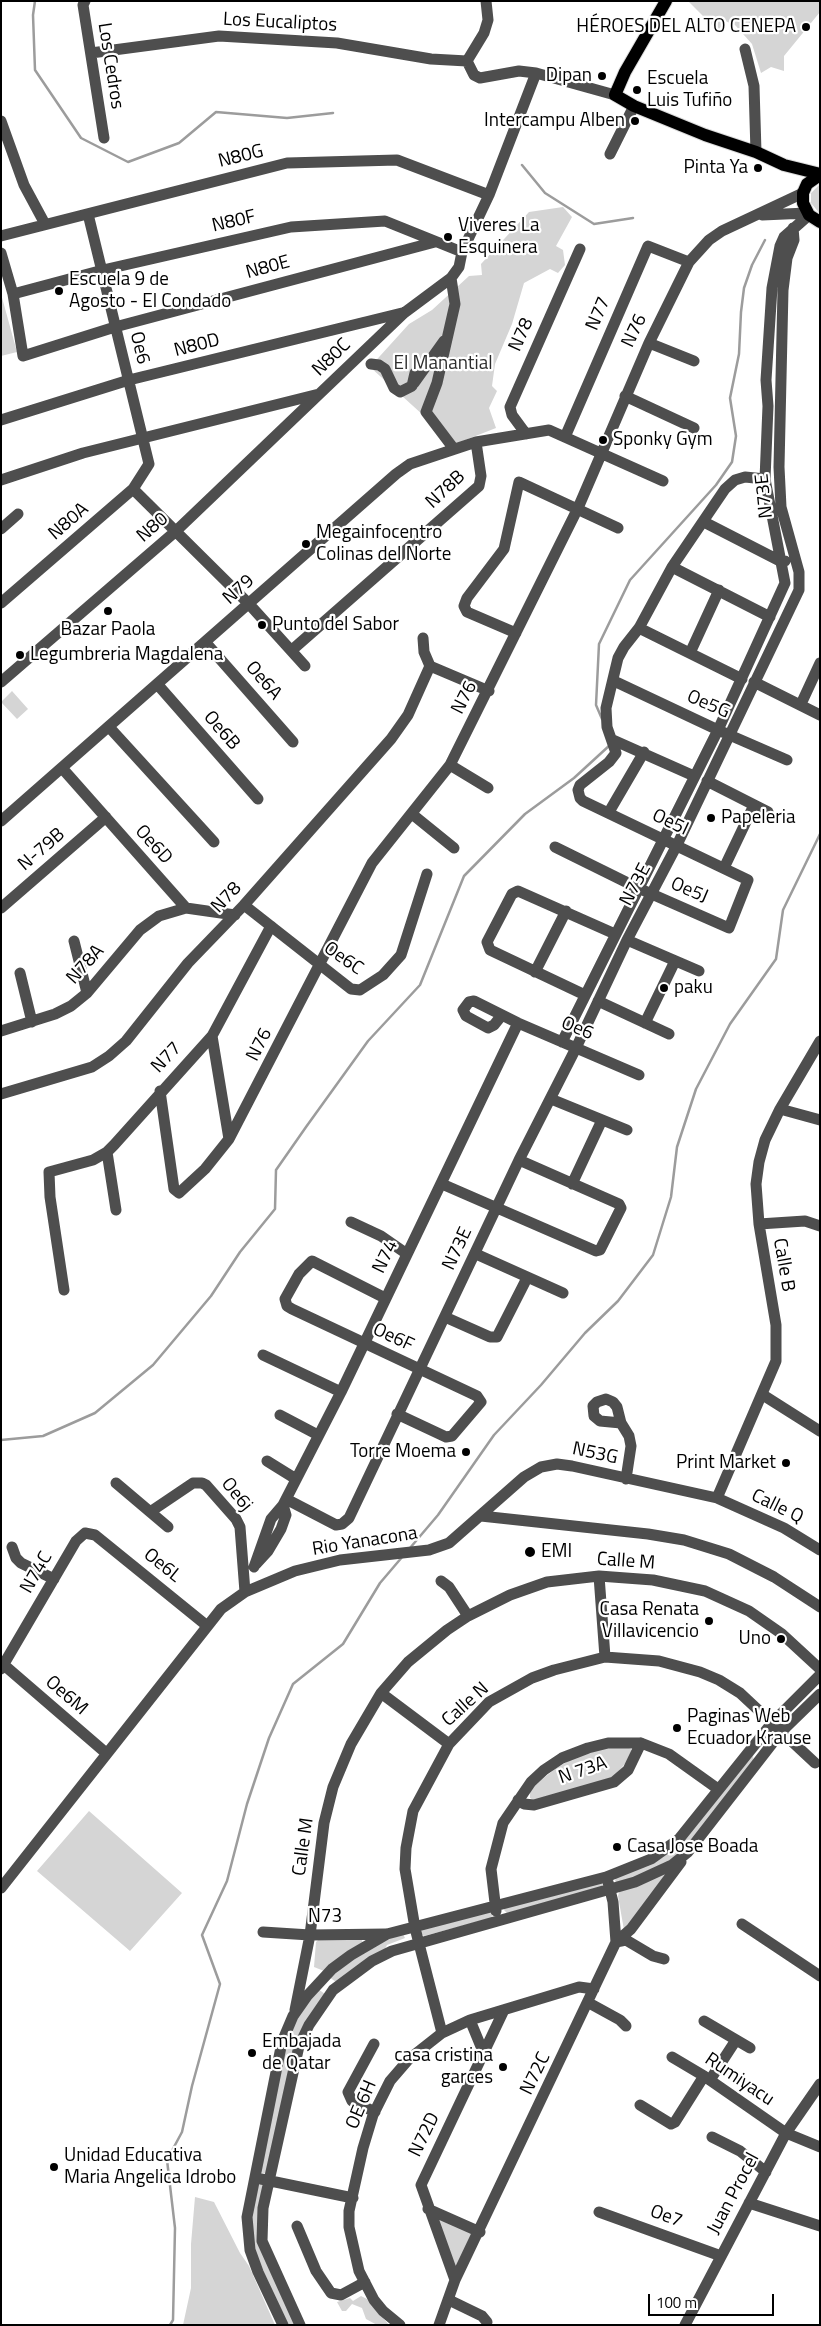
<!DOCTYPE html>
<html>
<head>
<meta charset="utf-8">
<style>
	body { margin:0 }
	#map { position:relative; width:821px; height:2326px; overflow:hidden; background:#fff; font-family:"Titillium Web",sans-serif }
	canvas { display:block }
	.frame { position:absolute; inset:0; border:2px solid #000; pointer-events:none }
	.scale { position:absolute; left:648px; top:2294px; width:126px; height:22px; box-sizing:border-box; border:2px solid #000; border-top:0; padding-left:6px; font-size:15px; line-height:18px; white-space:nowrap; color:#000; -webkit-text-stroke:4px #fff; paint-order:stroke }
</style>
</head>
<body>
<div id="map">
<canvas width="821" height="2326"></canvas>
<div class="frame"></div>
<div class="scale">100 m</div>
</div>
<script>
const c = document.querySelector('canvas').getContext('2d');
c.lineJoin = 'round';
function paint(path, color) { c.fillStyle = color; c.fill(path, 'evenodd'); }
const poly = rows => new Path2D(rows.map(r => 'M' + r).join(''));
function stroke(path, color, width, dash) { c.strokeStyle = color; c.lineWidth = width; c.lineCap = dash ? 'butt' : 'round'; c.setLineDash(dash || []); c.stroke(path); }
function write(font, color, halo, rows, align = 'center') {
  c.font = font + ' "Titillium Web",sans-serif'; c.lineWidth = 4.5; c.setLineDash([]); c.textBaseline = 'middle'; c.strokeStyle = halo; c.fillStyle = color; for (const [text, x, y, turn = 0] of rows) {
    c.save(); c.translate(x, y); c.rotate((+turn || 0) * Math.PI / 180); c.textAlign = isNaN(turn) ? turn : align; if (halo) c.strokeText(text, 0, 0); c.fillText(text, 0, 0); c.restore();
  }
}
paint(poly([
	[688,1,820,1,820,12,784,56,784,71,771,67,761,73,752,44,735,25,725,21,718,31],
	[820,184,820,214,811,203,811,193],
	[563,207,572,217,556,246,563,250,565,265,558,273,550,269,524,283,512,324,495,364,492,386,497,391,489,408,496,428,455,444,370,367,409,324,432,310,469,276,482,275,481,264,529,212],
	[1,294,17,352,1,356],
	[12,691,28,709,17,719,1,702],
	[771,1729,771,1734,753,1756,754,1762,695,1839,664,1865,619,1884,615,1881,616,1877,654,1861],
	[627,1747,631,1749,633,1754,613,1778,535,1801,530,1798,530,1789,555,1769,570,1760,604,1748],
	[89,1811,182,1893,130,1951,37,1871],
	[672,1870,624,1930,618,1896,620,1889],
	[599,1881,603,1884,600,1889,507,1913,504,1910,505,1906],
	[490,1911,493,1914,491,1918,424,1936,420,1933,423,1929],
	[403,1934,405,1938,387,1945,384,1951,336,1982,329,1977,344,1965,389,1938],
	[361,1938,363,1943,324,1971,314,1967,316,1942,319,1939],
	[318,1989,325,1994,312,2013,267,2174,259,2172,288,2036,299,2014],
	[257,2181,265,2183,258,2219,296,2325,286,2325,253,2249,250,2217],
	[195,2197,214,2202,240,2253,249,2266,275,2325,183,2325,191,2288,191,2244],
	[428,2209,480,2232,455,2280],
	[361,2296,367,2299,389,2325,377,2325,366,2319,362,2308,352,2304,346,2311,342,2311,337,2302,350,2298,353,2301]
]), '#d5d5d5');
stroke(poly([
	[35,1,33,15,35,70,81,138,128,162,179,143,216,112,287,118,333,113],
	[522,165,545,193,594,224,633,218],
	[602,719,596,705,599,644,630,580,716,485,732,462,736,436,730,398,739,354,741,312,744,288,752,265,765,240],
	[1,1440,43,1436,95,1413,153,1365,211,1296,240,1252,275,1209,276,1170,306,1127,368,1041,420,985,464,876,525,814,574,778,610,745],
	[410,1548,438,1515,494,1435,541,1385,585,1333,618,1301,653,1255,671,1197,677,1147,696,1089,730,1024,776,959,783,910,820,834],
	[170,2325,173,2320,175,2228,167,2160,182,2132,192,2086,220,1984,202,1935,227,1881,247,1804,269,1738,293,1684,343,1644,380,1583,403,1556]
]), '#9c9c9c', 2.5);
const major = poly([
	[666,1,625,72,615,95,634,106,705,135,756,152,784,165,820,174],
	[820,175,807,184,803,193,803,203,809,215,820,222]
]);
stroke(major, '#dbdbdb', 14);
stroke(poly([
	[85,1,83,5,104,138],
	[486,1,488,20,484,33,467,61,474,75,480,78,519,71,536,73,615,95],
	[745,49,754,86,756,152],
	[91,53,219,36,337,43,431,59,467,61],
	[1,121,24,185,45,224],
	[610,154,634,106],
	[762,215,807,213],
	[1,236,287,163,397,160,489,195],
	[1,253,13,294,23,356,115,327,435,242],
	[451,278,455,304,437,383,426,412,454,449],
	[13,294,103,270,291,227,385,221,462,252],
	[649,343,694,361],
	[371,364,379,365,385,369,394,388,400,392,412,386,415,373],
	[414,383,444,341],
	[625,396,694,428],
	[1,420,129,380,402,313],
	[526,434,512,415,510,407,580,249],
	[565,437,648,246,689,262],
	[1,480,83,453,319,394],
	[133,489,249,604,305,666],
	[704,522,782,562,785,561],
	[1,529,18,514],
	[672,567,770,617],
	[1,603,133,489,149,464,88,214],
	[639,628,742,679],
	[516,633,467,612,464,606,467,598,504,549,519,482,618,528],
	[423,638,424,652,430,666,489,691],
	[206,643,293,742],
	[292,650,479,486,481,476,476,442],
	[690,653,719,590],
	[614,681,718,730,787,760],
	[1,682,176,531,404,313,451,278,459,267,462,252,489,195,536,73],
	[754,682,820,715],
	[158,685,258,799],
	[801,704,820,663],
	[109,727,214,842],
	[613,740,694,776],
	[450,765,488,788],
	[62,768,186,908,235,915],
	[707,781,768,812],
	[609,812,644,752],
	[412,814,454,848],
	[1,821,396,474,410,464,476,442,549,430,663,481],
	[555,847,638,888,729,928,748,880,583,801,580,798,578,790,580,785,609,762,616,753,607,727,606,708,618,658,624,647,639,628,672,567,725,489,735,480,745,477,765,479],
	[724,868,754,805],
	[244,905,351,989,360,990,383,975,401,955,427,874],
	[1,908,106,817],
	[627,940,699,971],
	[74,941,87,993],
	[535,972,566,911],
	[20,973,32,1022],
	[585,995,490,950,487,942,512,894,518,891,615,934],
	[598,1001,669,1034],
	[502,1015,494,1025,488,1028,466,1016,463,1010,469,1002,474,1001,518,1023,639,1075],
	[645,1023,675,961],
	[1,1031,55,1014,71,1006,87,993,140,930,159,916,186,908],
	[212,1036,229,1139],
	[562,1042,718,730,785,583,765,479,768,406,766,380,772,288,780,246,784,237,809,215],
	[160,1091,174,1189,179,1193,205,1169,229,1139,372,863,450,765,578,508,649,343,689,262,709,240,722,231,803,193],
	[1,1094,92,1067,109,1056,126,1041,188,963,244,905,391,739,408,715,430,666],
	[551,1099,627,1130],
	[780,1109,820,1120],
	[107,1152,116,1210],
	[442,1184,596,1251,600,1250,621,1208,619,1204,519,1160],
	[572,1184,602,1120],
	[351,1222,381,1236,407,1254],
	[759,1224,805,1221,820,1226],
	[476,1254,563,1293],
	[64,1290,50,1197,49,1172,93,1160,107,1152,114,1145,212,1036,271,926],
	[385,1298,312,1261,299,1274,285,1299,287,1306,292,1309,477,1396,481,1402,452,1436,446,1437,397,1414],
	[445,1317,490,1337,497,1337,527,1278],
	[263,1355,341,1392],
	[763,1395,820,1431],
	[280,1415,318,1435],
	[621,1423,600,1421,594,1416,593,1406,597,1402,606,1399,613,1402,617,1407,621,1423,629,1436,631,1446,626,1479],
	[267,1461,296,1479],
	[116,1483,168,1527],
	[717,1498,776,1361,776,1325,759,1224,756,1184,759,1162,765,1140,780,1109,820,1041],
	[286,1499,336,1525,342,1524,349,1518,519,1160,576,1048,627,940,677,845,799,590,799,572,781,507,779,467,783,290,787,258,794,240,793,228],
	[150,1512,193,1483,202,1483,206,1485,236,1519,240,1527,245,1592],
	[481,1516,648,1534,684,1540,729,1554,774,1577,820,1607],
	[12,1547,16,1558,21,1563,54,1579],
	[256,1564,268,1551,281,1529,286,1515,283,1505],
	[254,1567,271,1519,283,1505,341,1392,518,1023],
	[599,1576,605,1657],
	[441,1581,449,1587,468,1616],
	[4,1665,106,1753],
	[1,1669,76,1541,85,1533,95,1535,206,1625],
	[381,1693,449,1744],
	[518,1800,524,1804,534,1805,614,1782,628,1770,641,1743],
	[608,1882,613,1902,616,1942],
	[1,1888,221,1609,245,1592,295,1571,340,1560,429,1550,449,1543,524,1477,541,1467,557,1464,572,1466,717,1498,784,1528,820,1550],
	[496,1911,491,1869,503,1823,531,1782,544,1770,562,1758,588,1748,608,1743,641,1743,669,1754,718,1789],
	[742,1924,820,1976],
	[263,1932,310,1935,386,1934],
	[616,1942,626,1940,653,1956,664,1959],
	[589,2003,620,2020,626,2026],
	[295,2010,310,1935,324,1823,333,1787,351,1744,381,1693,408,1662,447,1630,468,1616,510,1595,547,1582,599,1576,653,1580,705,1591,749,1611,782,1634,820,1669],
	[470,2020,484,2054],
	[704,2021,750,2048],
	[442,2033,415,1928,405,1869,406,1848,413,1811,449,1744,489,1702,532,1678,554,1670,605,1657,659,1661,700,1672,719,1680,740,1693,815,1763],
	[374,2044,348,2092,352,2101,375,2112],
	[672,2057,704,2076,786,2133,820,2147],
	[710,2080,736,2040],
	[640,2105,671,2124,675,2122,704,2076],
	[712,2137,740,2151,766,2172],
	[261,2179,353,2198],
	[749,2203,820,2226],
	[428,2209,480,2232],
	[599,2212,721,2256],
	[297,2226,316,2271,331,2293,341,2295,365,2282],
	[455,2280,421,2185,504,2010],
	[449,2300,482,2316,487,2322],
	[283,2325,258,2272,250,2250,247,2217,282,2042,293,2016,307,1996,332,1969,351,1955,387,1934,606,1877,651,1859,679,1839,772,1723,820,1675],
	[300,2325,262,2241,263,2208,299,2046,309,2025,333,1990,372,1961,392,1951,635,1882,672,1865,688,1852,782,1731,820,1694],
	[400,2325,383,2311,374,2300,359,2271,349,2227,349,2211,363,2148,373,2115,390,2081,409,2059,442,2033,470,2020,579,1987,594,1989],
	[439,2325,455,2280,616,1942,631,1929,681,1862],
	[685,2325,786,2133,820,2084]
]), '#4e4e4e', 11);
stroke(major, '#000', 12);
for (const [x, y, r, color] of [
	[806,27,5,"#000"],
	[602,76,5,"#000"],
	[637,90,5,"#000"],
	[635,121,5,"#000"],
	[758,168,5,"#000"],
	[448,237,5,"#000"],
	[59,291,5,"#000"],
	[603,440,5,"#000"],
	[306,544,5,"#000"],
	[108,611,5,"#000"],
	[262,625,5,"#000"],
	[20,655,5,"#000"],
	[711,818,5,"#000"],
	[664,988,5,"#000"],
	[466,1452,5,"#000"],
	[786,1463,5,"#000"],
	[530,1552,6,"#000"],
	[709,1621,5,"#000"],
	[781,1639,5,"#000"],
	[677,1728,5,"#000"],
	[617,1847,5,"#000"],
	[252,2053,5,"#000"],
	[503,2067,5,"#000"],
	[54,2167,5,"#000"]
]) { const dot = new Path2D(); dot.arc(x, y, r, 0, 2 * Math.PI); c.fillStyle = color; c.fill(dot); stroke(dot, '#fff', 2); }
write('19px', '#000', '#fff', [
	["Los Eucaliptos",280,23,3],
	["Los Cedros",110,66,81],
	["N80G",241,157,-14],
	["N80F",234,222,-13],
	["N80E",268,268,-15],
	["N77",599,314,-67],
	["N76",635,331,-65],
	["N78",522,335,-66],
	["N80D",197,346,-14],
	["Oe6",139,348,76],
	["N80C",332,358,-44],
	["N78B",446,490,-43],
	["N73E",765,496,-96],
	["N80A",69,522,-41],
	["N80",153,528,-41],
	["N79",239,590,-42],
	["Oe6A",263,681,49],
	["N76",465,698,-63],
	["Oe5G",708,705,23],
	["Oe6B",221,731,49],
	["Oe5I",670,823,25],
	["Oe6D",153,845,48],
	["N-79B",42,850,-41],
	["N73E",636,885,-62],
	["Oe5J",689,891,23],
	["N78",227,898,-47],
	["Oe6C",343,959,35],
	["N78A",86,965,-48],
	["Oe6",577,1029,23],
	["N76",260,1045,-63],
	["N77",167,1058,-47],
	["N73E",458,1249,-65],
	["N74",386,1257,-64],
	["Calle B",783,1265,80],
	["Oe6F",393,1338,25],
	["N53G",595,1454,12],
	["Oe6j",236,1495,51],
	["Calle Q",777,1507,26],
	["Rio Yanacona",365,1542,-9],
	["Calle M",626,1562,4],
	["Oe6L",162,1566,39],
	["N74C",37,1573,-60],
	["Oe6M",66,1696,41],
	["Calle N",466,1705,-42],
	["N 73A",583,1771,-19],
	["Calle M",304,1847,-82],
	["N73",325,1917],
	["N72C",536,2074,-64],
	["Rumiyacu",739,2080,34],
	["OE 6H",362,2105,-67],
	["N72D",425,2135,-64],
	["Juan Procel",734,2194,-62],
	["Oe7",666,2217,20]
]);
write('19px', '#000', '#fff', [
	["HÉROES DEL ALTO CENEPA",796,27,"right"],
	["Dipan",592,76,"right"],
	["Escuela",647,79],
	["Luis Tufiño",647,101],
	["Intercampu Alben",625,121,"right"],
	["Pinta Ya",748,168,"right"],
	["Viveres La",458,226],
	["Esquinera",458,248],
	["Escuela 9 de",69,280],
	["Agosto - El Condado",69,302],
	["Sponky Gym",613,440],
	["Megainfocentro",316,533],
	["Colinas del Norte",316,555],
	["Punto del Sabor",272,625],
	["Bazar Paola",108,630,"center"],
	["Legumbreria Magdalena",30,655],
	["Papeleria",721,818],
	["paku",674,988],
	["Torre Moema",456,1452,"right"],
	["Print Market",776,1463,"right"],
	["EMI",541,1552],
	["Casa Renata",699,1610,"right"],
	["Villavicencio",699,1632,"right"],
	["Uno",771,1639,"right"],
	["Paginas Web",687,1717],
	["Ecuador Krause",687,1739],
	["Casa Jose Boada",627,1847],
	["Embajada",262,2042],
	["de Qatar",262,2064],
	["casa cristina",493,2056,"right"],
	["garces",493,2078,"right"],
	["Unidad Educativa",64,2156],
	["Maria Angelica Idrobo",64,2178]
], 'left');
write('19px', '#2c2c2c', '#fff', [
	["El Manantial",443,364]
]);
</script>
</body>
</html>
